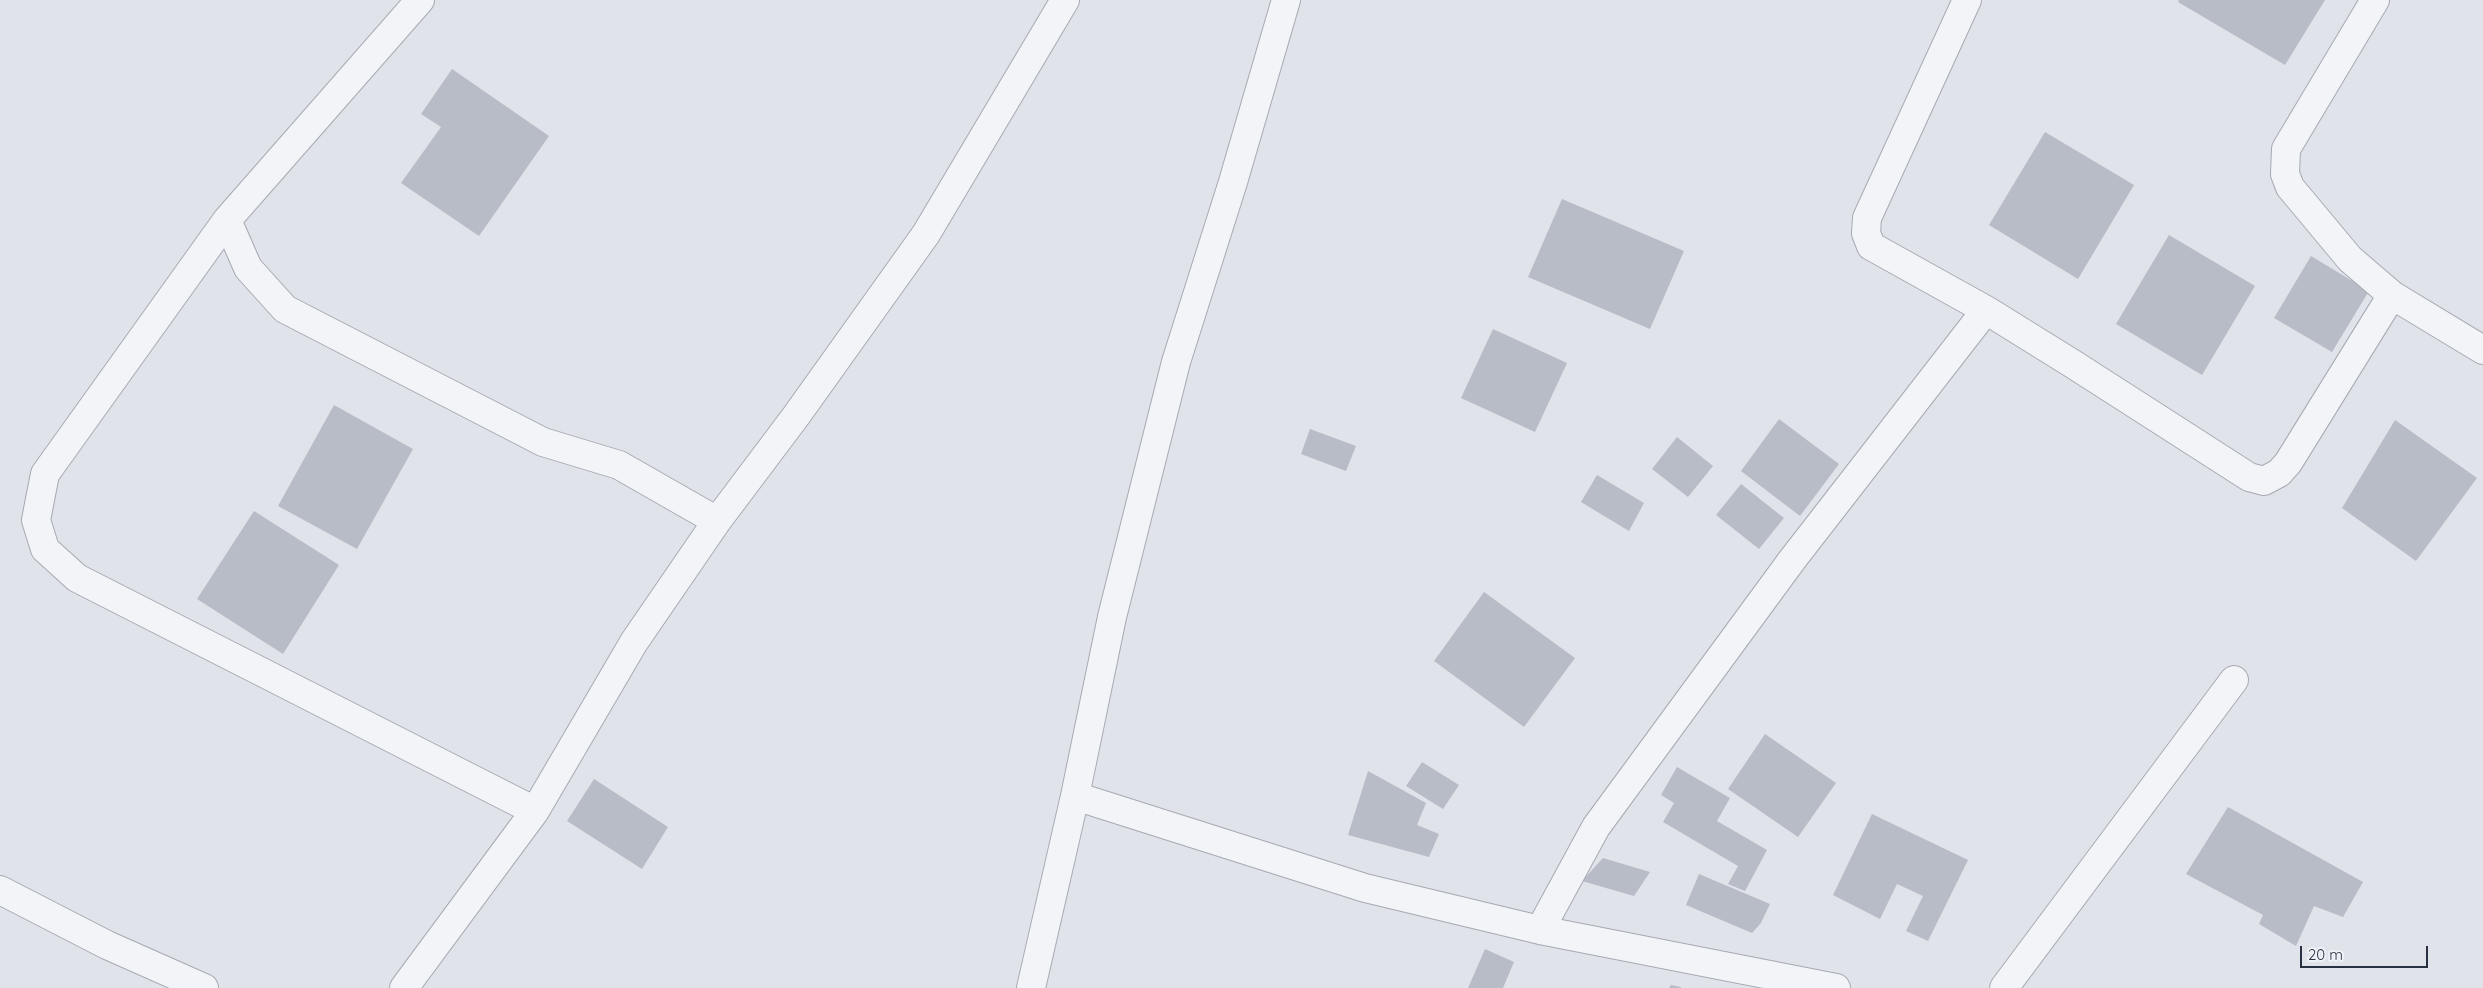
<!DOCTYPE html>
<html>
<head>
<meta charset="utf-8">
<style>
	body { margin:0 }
	#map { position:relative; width:2483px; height:988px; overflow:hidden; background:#e0e3e9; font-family:Quicksand,sans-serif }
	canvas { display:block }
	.scale { position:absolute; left:2300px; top:946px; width:128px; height:22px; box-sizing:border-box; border:2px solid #283141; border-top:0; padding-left:6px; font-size:15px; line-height:18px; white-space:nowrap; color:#283141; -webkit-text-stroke:4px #eff2f6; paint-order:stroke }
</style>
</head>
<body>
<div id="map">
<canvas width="2483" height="988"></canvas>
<div class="scale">20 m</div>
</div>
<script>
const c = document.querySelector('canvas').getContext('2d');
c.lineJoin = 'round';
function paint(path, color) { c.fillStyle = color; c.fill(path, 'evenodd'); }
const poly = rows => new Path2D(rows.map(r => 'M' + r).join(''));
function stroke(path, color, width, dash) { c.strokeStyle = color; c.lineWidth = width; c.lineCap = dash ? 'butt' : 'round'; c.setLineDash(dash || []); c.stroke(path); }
paint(poly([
	[2179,0,2325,0,2285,65,2178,2],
	[452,69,549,136,479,236,401,183,441,127,421,114],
	[2045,132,2134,185,2078,279,1989,225],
	[1562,199,1684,251,1650,329,1528,277],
	[2169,235,2255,286,2202,375,2116,324],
	[2311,256,2369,291,2332,352,2274,318],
	[1493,329,1567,363,1535,432,1461,398],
	[334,405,413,449,357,549,278,506],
	[1779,419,1839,464,1800,516,1741,471],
	[2395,420,2477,478,2416,561,2342,508],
	[1310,429,1356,446,1346,471,1301,454],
	[1677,437,1713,466,1688,497,1652,469],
	[1597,475,1644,503,1629,531,1581,502],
	[1741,484,1784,518,1759,549,1716,515],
	[254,511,339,565,283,654,197,599],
	[1484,592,1575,658,1524,727,1434,661],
	[1765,734,1836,783,1798,837,1728,789],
	[1422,762,1459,785,1443,809,1406,786],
	[1677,767,1730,798,1717,821,1767,850,1745,891,1728,884,1738,866,1663,822,1674,803,1661,795],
	[1368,771,1426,803,1417,825,1439,834,1429,857,1348,835],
	[594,779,668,827,642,869,567,821],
	[2228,807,2363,882,2343,917,2314,906,2296,946,2259,924,2263,915,2186,874],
	[1872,814,1968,860,1928,941,1906,931,1923,896,1897,884,1880,919,1833,895],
	[1603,858,1650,872,1634,896,1582,881],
	[1699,874,1770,904,1761,923,1752,933,1686,905],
	[1485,949,1514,962,1503,988,1468,988],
	[1671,985,1681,987,1681,988,1669,988]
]), '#b7bcc6');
const minor = poly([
	[420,0,227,220,45,474,36,520,45,549,77,578,535,811],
	[1967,0,1867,218,1866,233,1871,246,1986,310,2073,364,2249,477,2264,481,2279,473,2288,463,2392,295],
	[2375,0,2286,149,2285,174,2290,187,2350,259,2392,295,2483,350],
	[227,220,248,268,285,309,543,442,619,465,717,521],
	[1075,796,1365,888,1540,930,1836,988],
	[0,890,107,945,204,988],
	[1540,930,1596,827,1792,560,1986,310],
	[404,988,535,811,634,642,717,521,796,416,926,234,1065,0],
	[1031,988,1075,796,1112,617,1176,362,1233,182,1286,0],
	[2004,988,2234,680]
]);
stroke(minor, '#a5aab3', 30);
stroke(minor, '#f2f4f7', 28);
</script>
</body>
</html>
